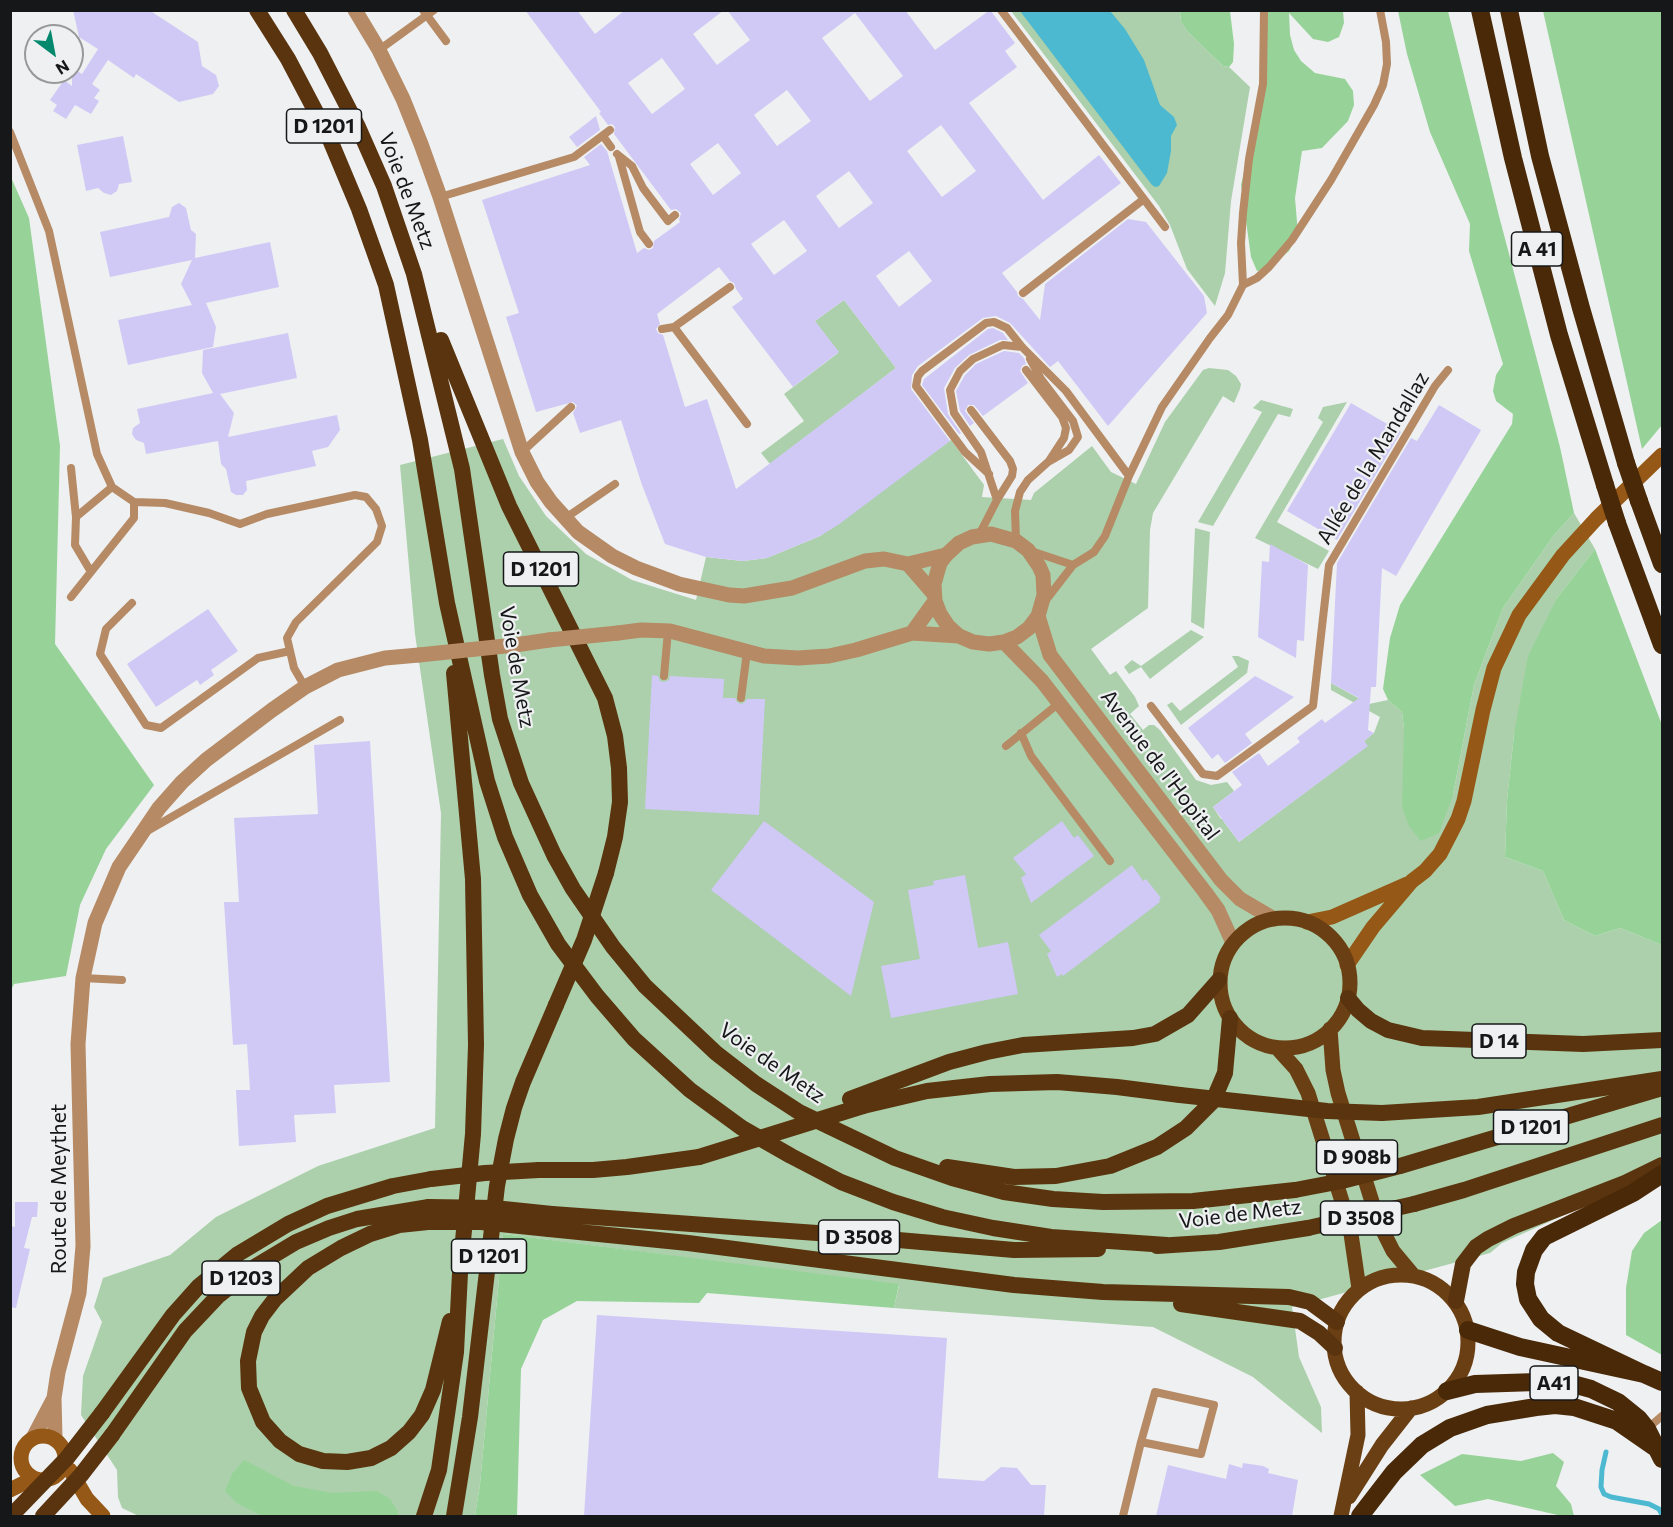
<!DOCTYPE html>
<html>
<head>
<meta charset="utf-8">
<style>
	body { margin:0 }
	#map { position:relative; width:1673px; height:1527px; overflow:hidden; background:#eef0f1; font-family:Commissioner,sans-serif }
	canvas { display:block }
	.frame { position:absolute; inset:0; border:12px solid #161718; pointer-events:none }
	.north { position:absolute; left:24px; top:24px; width:60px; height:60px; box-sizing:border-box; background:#eef0f1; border:2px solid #98999a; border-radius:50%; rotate:148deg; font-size:16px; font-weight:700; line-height:24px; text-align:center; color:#161718 }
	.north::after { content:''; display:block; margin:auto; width:21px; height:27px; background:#04896e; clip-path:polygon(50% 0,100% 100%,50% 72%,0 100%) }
</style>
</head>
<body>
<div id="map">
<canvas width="1673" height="1527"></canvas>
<div class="frame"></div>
<div class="north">N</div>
</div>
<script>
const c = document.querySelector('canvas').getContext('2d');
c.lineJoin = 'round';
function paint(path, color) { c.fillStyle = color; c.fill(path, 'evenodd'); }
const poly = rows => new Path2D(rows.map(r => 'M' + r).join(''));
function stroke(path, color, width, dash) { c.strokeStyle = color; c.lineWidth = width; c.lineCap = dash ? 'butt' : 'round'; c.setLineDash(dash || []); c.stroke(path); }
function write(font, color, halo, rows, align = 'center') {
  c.font = font + ' Commissioner,sans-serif'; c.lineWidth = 4.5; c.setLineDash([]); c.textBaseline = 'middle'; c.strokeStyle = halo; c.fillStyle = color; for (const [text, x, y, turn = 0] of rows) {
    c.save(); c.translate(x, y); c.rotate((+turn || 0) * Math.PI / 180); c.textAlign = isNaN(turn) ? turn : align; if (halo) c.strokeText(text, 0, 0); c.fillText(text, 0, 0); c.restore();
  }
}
paint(poly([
	[1011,11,1180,11,1181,22,1188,32,1223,66,1229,67,1250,87,1231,201,1225,273,1215,306,1187,269,1170,225,1159,206],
	[844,300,896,368,770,464,761,453,804,421,784,394,838,353,815,321],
	[1209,368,1228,370,1236,376,1241,384,1240,389,1234,403,1223,396,1153,513,1150,530,1148,608,1091,649,1110,675,1116,671,1135,697,1139,706,1130,714,1143,730,1149,725,1154,725,1160,730,1196,780,1211,785,1227,782,1234,791,1213,807,1221,819,1223,818,1224,822,1239,842,1367,746,1364,741,1374,733,1380,717,1331,690,1331,683,1369,704,1388,700,1402,712,1404,729,1453,795,1474,685,1503,608,1554,535,1574,513,1595,549,1557,598,1514,734,1507,800,1505,857,1543,871,1564,920,1595,936,1620,928,1662,945,1662,1171,1502,1243,1490,1253,1292,1307,1299,1357,1321,1407,1322,1433,1253,1377,1153,1327,894,1308,899,1285,503,1234,480,1484,475,1516,139,1516,122,1508,118,1497,117,1470,81,1415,83,1376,102,1322,94,1307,103,1278,170,1255,216,1217,318,1166,435,1128,441,813,415,634,400,465,503,439,519,476,546,516,586,554,632,580,696,600,706,557,743,561,767,558,820,536,951,440,984,485,982,497,1031,500,1034,493,1092,446,1111,472,1136,484,1165,422,1203,370],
	[1261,400,1293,409,1290,417,1278,414,1213,526,1198,522,1262,412,1253,408],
	[1347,402,1277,522,1329,551,1318,569,1255,538,1323,422,1318,418,1323,407],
	[1195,528,1210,532,1204,629,1191,622],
	[1191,630,1204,637,1150,679,1141,667,1129,674,1124,667,1132,660,1141,666],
	[1232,656,1238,656,1249,661,1247,673,1181,725,1167,705,1172,702,1180,711,1238,667]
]), '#abd0ab');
paint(poly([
	[1180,11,1230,11,1234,44,1233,62,1229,67,1223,66,1188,32,1181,22],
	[1265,11,1343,11,1344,23,1339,37,1328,42,1313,39,1289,13,1290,35,1294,50,1301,61,1315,73,1345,79,1353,91,1354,105,1348,121,1322,148,1302,151,1295,198,1298,234,1289,251,1268,269,1257,271,1251,257,1241,185,1259,107],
	[1398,11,1448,11,1499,216,1560,447,1574,513,1554,535,1503,608,1474,685,1453,795,1439,833,1421,841,1409,826,1402,807,1404,729,1402,712,1388,700,1383,689,1390,638,1400,605,1512,424,1513,414,1496,401,1493,391,1496,375,1503,364,1469,251,1470,224,1430,132,1407,54],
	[1543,11,1662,11,1662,425,1642,449],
	[10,175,29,218,60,446,55,644,154,785,106,849,80,905,66,976,14,984,11,990],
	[1595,549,1662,725,1662,945,1620,928,1595,936,1564,920,1543,871,1505,857,1507,800,1514,734,1528,656,1557,598],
	[1662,1220,1662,1355,1626,1335,1626,1288,1632,1251,1644,1233],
	[503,1234,899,1284,894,1308,707,1293,699,1303,577,1301,543,1320,521,1369,517,1516,475,1516,480,1484],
	[1553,1453,1564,1462,1556,1486,1571,1504,1574,1516,1562,1516,1488,1499,1455,1506,1420,1475,1462,1454,1521,1461],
	[244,1460,294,1486,332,1493,377,1491,390,1499,398,1512,398,1516,262,1516,237,1503,225,1491,232,1474]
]), '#97d398');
paint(poly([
	[1020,11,1110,11,1125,29,1144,60,1160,105,1174,117,1177,125,1171,136,1171,151,1167,173,1159,186,1155,187,1152,185]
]), '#4db9d0');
stroke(poly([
	[1606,1452,1602,1470,1601,1487,1604,1494,1611,1497,1649,1504,1659,1509,1662,1515]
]), '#4db9d0', 5);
paint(poly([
	[73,10,149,10,198,42,202,66,216,75,219,86,213,94,179,102,136,74,134,78,108,60,92,84,100,90,94,98,99,101,91,114,75,105,66,119,53,111,57,105,50,100,64,80,72,86,72,68,82,74,98,49,79,37],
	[525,10,577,10,595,34,625,10,724,10,693,34,717,65,750,40,727,10,905,10,935,50,990,10,1015,43,1005,51,1017,67,969,103,1043,200,1099,155,1121,183,1002,273,1017,292,1018,296,1023,299,1040,320,1045,284,1128,219,1146,222,1204,296,1207,313,1108,426,1058,361,1050,367,1010,323,996,316,983,318,918,366,912,375,911,389,950,441,838,525,820,536,767,558,743,561,706,557,665,544,642,485,621,420,580,433,573,413,577,406,573,402,536,412,506,317,519,313,482,200,590,165,584,157,601,144,607,151,637,253,644,248,649,250,653,248,654,241,680,222,679,220,681,213,676,209,671,210,614,134,615,127,612,124,608,125,599,113,601,112],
	[855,13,903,76,870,101,822,38],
	[662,58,685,89,652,114,628,83],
	[787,90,811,121,777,146,754,115],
	[941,125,976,171,942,197,907,151],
	[718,143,741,173,713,195,690,164],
	[849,171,873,203,839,228,816,196],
	[784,220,807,251,774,275,751,244],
	[909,251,932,281,899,307,876,276],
	[719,267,730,281,734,283,736,289,743,299,732,307,793,387,839,352,815,321,844,300,896,368,736,489,707,399,685,407,663,335,658,333,656,329,660,324,657,314],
	[596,116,600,130,577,147,569,137],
	[123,136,132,182,119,184,117,191,111,195,104,193,98,188,86,191,77,145],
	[179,203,186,208,191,230,196,234,195,258,270,242,279,287,206,303,216,327,213,347,128,365,118,320,192,305,181,284,192,260,110,277,100,232,169,217,172,207],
	[993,328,1003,333,1008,340,1000,340,969,355,955,368,944,388,948,414,961,433,959,434,922,385,924,379,988,329],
	[288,333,297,378,220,394,234,413,228,437,337,415,340,430,328,447,312,451,316,466,246,481,247,490,243,495,236,495,231,492,226,469,221,464,218,441,146,454,144,443,136,440,132,434,133,428,140,423,137,409,213,393,202,373,203,350],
	[1004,351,1019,353,1024,358,1026,364,1022,366,1020,371,1028,383,983,416,974,405,968,405,965,411,974,423,970,426,960,411,956,391,965,375,976,364],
	[1351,403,1401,432,1337,540,1287,511],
	[1439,405,1481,430,1396,576,1382,568,1376,687,1371,687,1368,730,1374,733,1364,741,1368,746,1239,842,1213,807,1242,785,1232,772,1259,753,1268,766,1300,742,1297,738,1322,719,1325,723,1359,698,1331,683,1337,563,1411,438,1417,441],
	[1270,544,1308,565,1304,641,1297,640,1296,658,1258,637,1262,561,1269,562],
	[208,609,238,651,211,670,214,675,200,685,197,680,156,707,127,664],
	[652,675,658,676,660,681,664,682,669,680,670,676,724,679,723,698,735,698,737,702,741,704,745,702,747,699,765,699,759,815,645,809],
	[1255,676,1294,697,1245,734,1252,743,1225,763,1218,754,1212,759,1188,728],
	[370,741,390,1082,334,1085,336,1113,294,1115,296,1142,239,1146,236,1090,250,1090,247,1044,233,1045,224,902,239,902,234,818,318,814,314,745],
	[764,821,874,902,851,996,711,890],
	[1062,821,1074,838,1078,835,1094,856,1031,903,1021,878,1026,874,1013,858],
	[1132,865,1143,881,1146,879,1161,898,1159,900,1160,902,1063,976,1062,974,1057,977,1047,954,1051,951,1039,935],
	[965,875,978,948,1008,942,1018,994,891,1018,881,966,920,959,908,890,934,885,933,881],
	[15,1202,38,1202,37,1217,32,1217,24,1248,30,1249,16,1308,10,1307,10,1226,15,1227],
	[597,1315,947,1338,938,1478,984,1481,1001,1467,1017,1468,1031,1485,1046,1485,1044,1516,584,1516],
	[1243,1463,1263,1466,1269,1469,1268,1473,1298,1480,1292,1516,1156,1516,1168,1465,1226,1479,1229,1464,1242,1468]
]), '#d0c9f6');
stroke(poly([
	[423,10,446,41],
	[1001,10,1165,227],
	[379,50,434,10],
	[10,132,49,231,97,454,112,487,134,502,165,503,209,513,240,524,267,514,355,495,366,497,376,509,382,526,377,542,296,622,287,638,294,668,305,687],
	[603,136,611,147],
	[617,154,632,166,643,188,668,221,675,215],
	[619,157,640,232,649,244],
	[440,197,574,157,610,130],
	[1243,285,1257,278,1269,267,1292,240,1331,180,1374,105,1383,85,1387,64,1386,42,1380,10],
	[730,287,674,327,747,424],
	[1023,293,1144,199],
	[662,329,674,327],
	[1026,370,1062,417,1066,428,1064,438,1049,461],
	[971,410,1010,461,1013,469,1012,476,997,500],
	[522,452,571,407],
	[71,468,76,517],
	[989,474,965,452,916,386,918,376,922,371,986,323,994,322,1007,328,1022,347,1066,391,1129,476],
	[564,519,615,484],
	[979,535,997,500,981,452,954,413,950,390,960,371,973,359,1003,345,1022,347],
	[1016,541,1015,511,1020,492,1028,480,1048,462,1069,450,1078,437,1073,421,1041,379,1030,359],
	[1031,551,1073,565],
	[91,572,75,545,76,517,112,487],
	[71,597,134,518,134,502],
	[1046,600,1073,565,1094,552,1105,536,1129,476,1162,407,1210,338,1228,315,1243,285,1241,243,1243,213,1249,159,1263,84,1264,10],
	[132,603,106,629,100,654,146,725,161,728,258,658,290,651],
	[664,676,668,631],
	[741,698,747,652],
	[1151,706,1203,774,1217,776,1313,706,1329,565,1435,386,1448,370],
	[1021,733,1031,756,1110,861],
	[1006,746,1058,704],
	[149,830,340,720],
	[83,978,122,980],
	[1648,1428,1662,1416],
	[1123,1516,1141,1442,1155,1392,1214,1405,1201,1454,1141,1442]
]), '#b58a65', 8);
stroke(poly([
	[355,10,379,50,403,99,421,144,440,197,522,452,537,482,551,502,578,532,612,556,636,568,679,584,729,595,744,596,792,588,865,561,884,559,908,564,946,555],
	[908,564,934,594]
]), '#b58a65', 15);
stroke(poly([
	[1038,616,1050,655,1221,880,1240,899,1274,919],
	[618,633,641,630,670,631,764,656,798,658,829,656,856,650,912,633,959,636,973,642,989,644,1004,642,1017,637,1029,628,1038,616,1044,595,1043,575,1039,566,1028,550,1016,541,991,534,972,537,959,543,946,555,940,563,934,584,935,601,940,614,948,626,959,636],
	[912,633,935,601],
	[1004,642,1042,681,1205,892,1218,910,1233,943],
	[515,645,549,640],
	[33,1438,53,1400],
	[55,1438,54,1398,58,1372,79,1293,83,1246,78,1044,83,978,95,923,119,867,159,808,182,782,206,760,272,710,305,687,338,670,385,658,419,655]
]), '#b58a65', 15);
stroke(poly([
	[1307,922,1332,917,1407,884],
	[1347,965,1373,927,1412,881,1425,871,1440,854,1458,819,1464,801,1483,710,1494,668,1519,615,1563,555,1596,519,1662,455],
	'21 1458a22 22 0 1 1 44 0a22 22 0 1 1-44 0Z',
	[70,1470,87,1499,103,1516],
	[10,1490,34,1478]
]), '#955816', 15);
stroke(poly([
	'1220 983a65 65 0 1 1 130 0a65 65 0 1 1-130 0Z',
	[1330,1029,1333,1070,1338,1093,1378,1221,1393,1251,1413,1275],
	[1277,1048,1296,1069,1308,1093,1350,1227,1359,1289],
	'1334 1342a67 67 0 1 1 134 0a67 67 0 1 1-134 0Z',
	[1349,1497,1382,1445,1411,1408],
	[1341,1516,1358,1435,1357,1392]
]), '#6a3f13', 15);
stroke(poly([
	[257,10,288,59,328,135,359,209,386,285,420,440,447,603,487,781,505,837,530,895,558,944,597,996,634,1039,690,1090,742,1128,791,1156,841,1182,893,1202,942,1217,993,1228,1051,1237,1167,1245],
	[294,10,320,53,358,127,384,186,414,274,462,469,492,675,500,719,521,783,554,855,573,889,613,947,645,986,716,1053,756,1084,799,1112,895,1158,952,1178,1004,1192,1053,1199,1103,1202,1193,1201,1295,1190],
	[441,340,509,506,605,698,615,736,619,768,620,802,615,837,606,873],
	[1348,998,1358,1010,1371,1021,1388,1030,1422,1038,1583,1044,1662,1040],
	[850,1099,949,1062,987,1052,1023,1045,1133,1038,1155,1034,1188,1015,1219,980],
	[863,1106,927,1091,990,1084,1057,1082,1117,1087,1180,1095],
	[1382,1113,1478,1107,1662,1079],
	[1400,1166,1662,1088],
	[947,1167,1014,1177,1056,1176,1110,1166,1157,1147,1186,1128,1213,1101,1225,1073,1230,1018],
	[539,1170,593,1170,627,1167,699,1157],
	[1414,1204,1464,1190,1662,1125],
	[552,1214,817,1233,1014,1250,1098,1249],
	[428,1222,399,1225,370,1234,341,1248,308,1268,275,1299,262,1316,254,1332,248,1361,249,1388,263,1422,280,1441,299,1454,323,1461,347,1462,371,1458,391,1448,409,1432,422,1415,433,1390,450,1321],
	[549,1229,688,1243,1014,1285,1103,1292,1289,1297,1310,1302,1337,1322],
	[1157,1246,1219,1242,1308,1228],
	[1456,1301,1463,1264,1476,1247,1488,1239,1514,1226,1625,1183,1662,1165],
	[1181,1304,1300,1321,1319,1333,1335,1348],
	[102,1413,173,1315,198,1287,238,1254,288,1224,327,1206,393,1186,431,1179],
	[112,1435,185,1331,218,1296,256,1266,296,1242,329,1228,357,1219,429,1207],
	[424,1516,439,1470,456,1352,460,1273,473,1134,476,1045,473,879,454,673],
	[454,1516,470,1417,497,1186,506,1139,514,1108,523,1082,556,1005]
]), '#5a340e', 16);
stroke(poly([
	[1480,10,1513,158,1559,335,1605,485],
	[1509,10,1540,156,1581,308,1626,463],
	[1639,501,1662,564],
	[1617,523,1662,645],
	[1468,1330,1520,1347,1644,1374,1662,1382],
	[1644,1374,1558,1333,1541,1319,1528,1299,1525,1284,1526,1272,1534,1250,1544,1237,1633,1193,1662,1174],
	[1447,1391,1475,1384,1537,1382,1569,1383,1591,1389,1618,1402,1639,1419,1647,1429,1662,1459],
	[1360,1516,1394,1472,1422,1445,1450,1428,1487,1415,1536,1407,1555,1405,1574,1407,1617,1421,1656,1448]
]), '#492908', 18);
stroke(poly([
	[549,640,618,633],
	[419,655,515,645]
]), '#b58a65', 15);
stroke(poly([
	[556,1005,584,940,606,873],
	[1180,1095,1327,1111,1382,1113],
	[699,1157,863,1106],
	[431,1179,485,1173,539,1170],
	[1295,1190,1342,1181,1400,1166],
	[429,1207,494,1208,552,1214],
	[428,1222,481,1222,549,1229],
	[1308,1228,1414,1204],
	[11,1516,67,1458,102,1413],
	[43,1516,81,1475,112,1435]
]), '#5a340e', 16);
stroke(poly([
	[1626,463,1639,501],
	[1605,485,1617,523]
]), '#492908', 18);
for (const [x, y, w] of [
	[324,126,75],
	[1537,249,51],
	[541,569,75],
	[1499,1041,54],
	[1531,1127,75],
	[1357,1157,81],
	[1361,1218,81],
	[859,1237,81],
	[489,1256,75],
	[241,1278,78],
	[1554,1383,48]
]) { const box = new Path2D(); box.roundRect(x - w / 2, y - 17, w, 34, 4.5); c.fillStyle = '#eef0f1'; c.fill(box); stroke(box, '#161718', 1.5); }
write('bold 20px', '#161718', null, [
	["D 1201",324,126],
	["A 41",1537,249],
	["D 1201",541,569],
	["D 14",1499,1041],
	["D 1201",1531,1127],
	["D 908b",1357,1157],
	["D 3508",1361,1218],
	["D 3508",859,1237],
	["D 1201",489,1256],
	["D 1203",241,1278],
	["A41",1554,1383]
]);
write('21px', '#161718', '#eef0f1', [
	["Voie de Metz",407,191,69],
	["Allée de la Mandallaz",1373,458,-59],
	["Voie de Metz",517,667,80],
	["Avenue de l'Hopital",1160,765,53],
	["Voie de Metz",772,1063,35],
	["Route de Meythet",59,1189,-90],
	["Voie de Metz",1240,1214,-7]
]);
</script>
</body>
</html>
